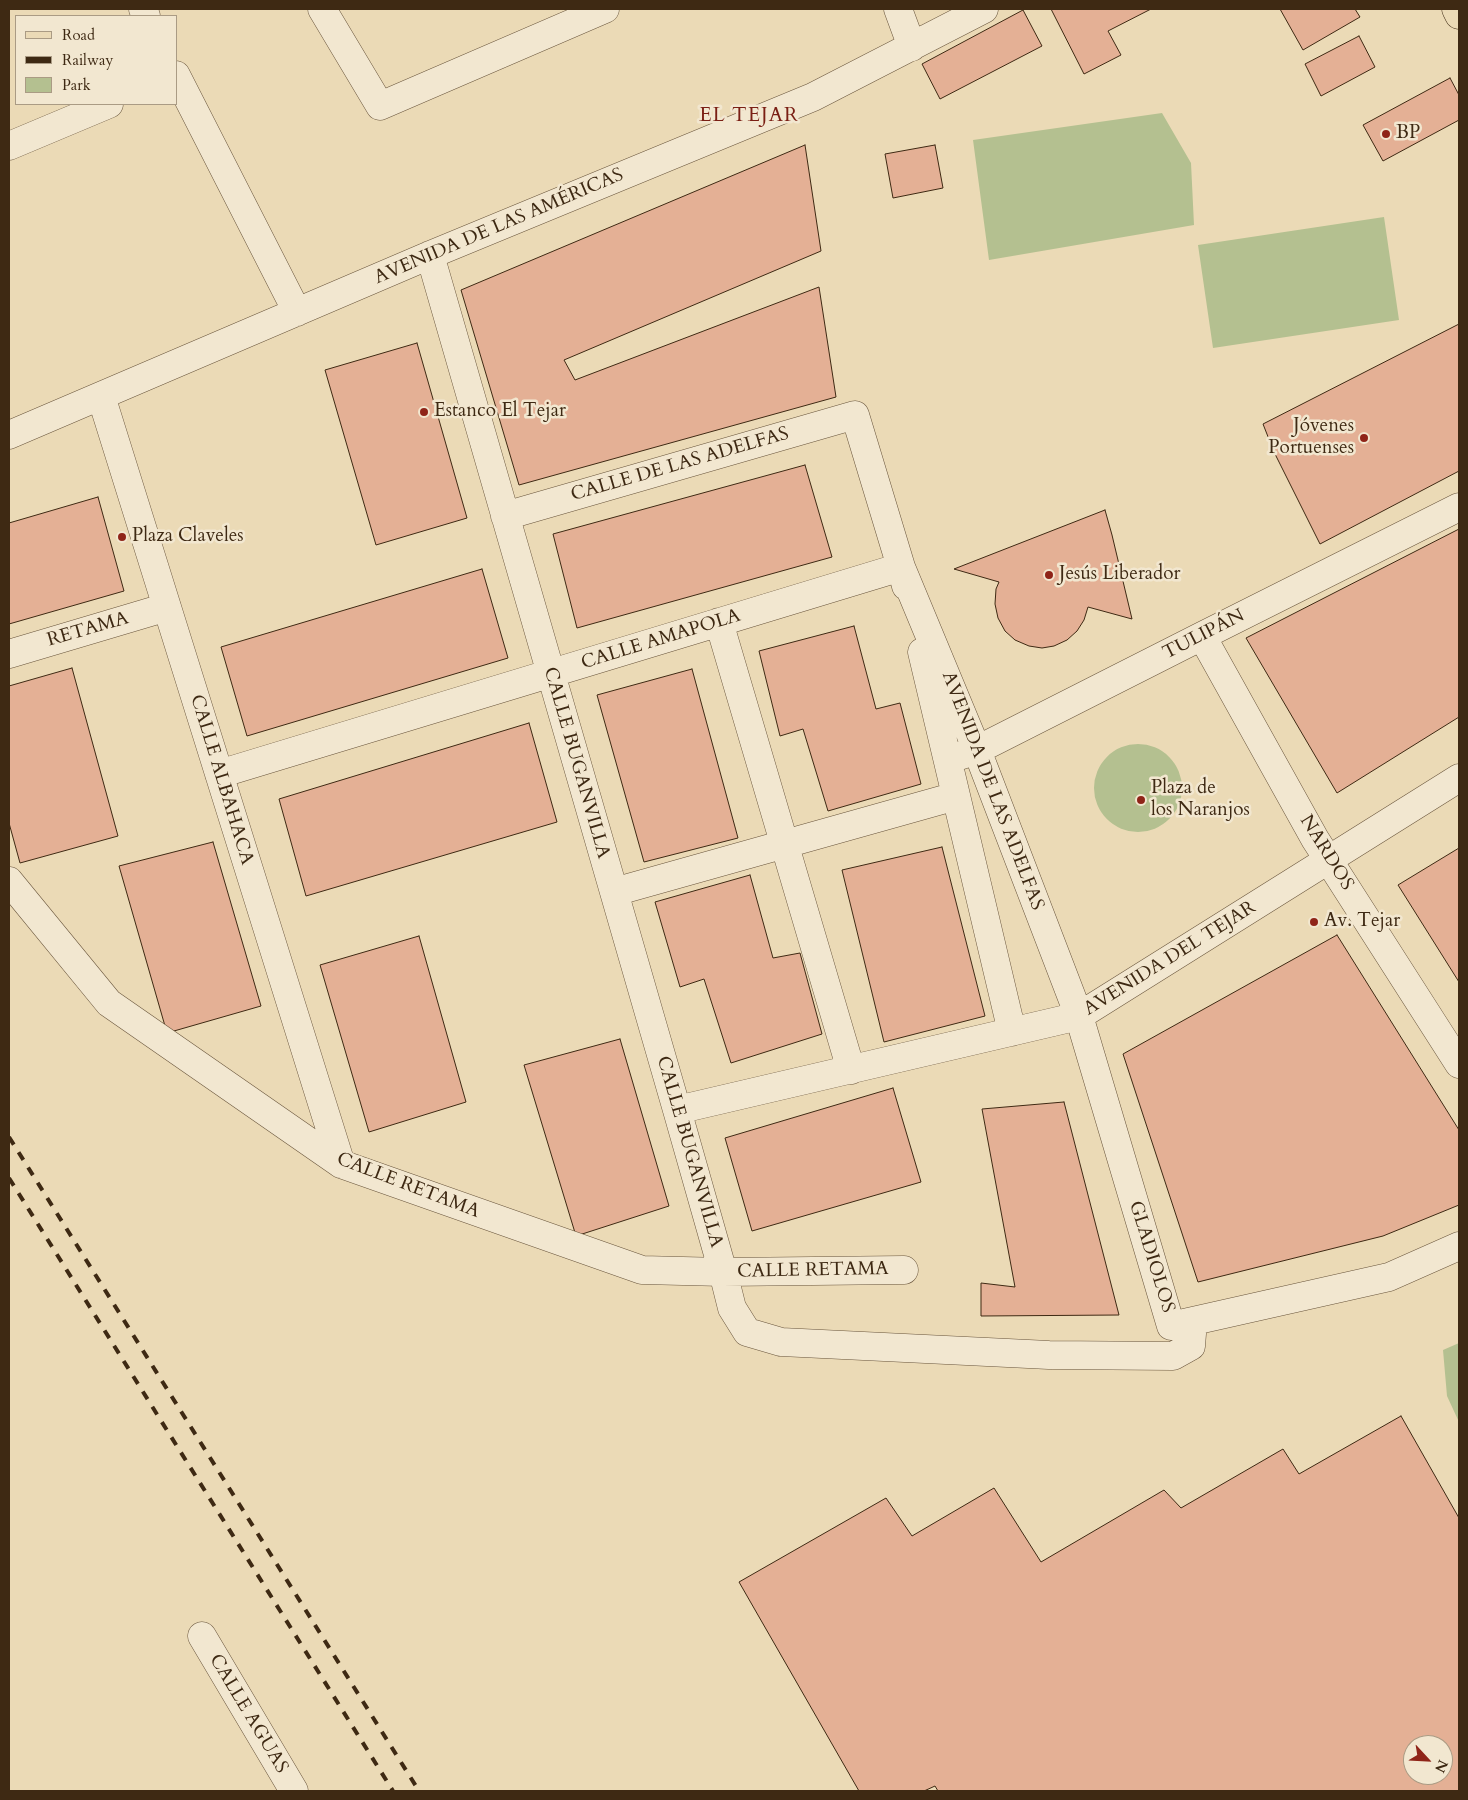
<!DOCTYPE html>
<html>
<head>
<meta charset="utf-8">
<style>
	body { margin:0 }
	#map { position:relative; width:1468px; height:1800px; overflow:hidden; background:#ebdab6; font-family:Cardo,serif }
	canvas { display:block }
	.frame { position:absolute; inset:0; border:10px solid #3e2913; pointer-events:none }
	.legend { position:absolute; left:15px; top:15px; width:162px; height:90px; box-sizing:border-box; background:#f2e7d0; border:1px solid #aa9b84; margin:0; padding:6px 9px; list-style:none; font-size:15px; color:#3e2913 }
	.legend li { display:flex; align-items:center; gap:10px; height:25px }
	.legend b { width:25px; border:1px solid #aa9b84 }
	.north { position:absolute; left:1403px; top:1735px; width:50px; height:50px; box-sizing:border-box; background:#f2e7d0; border:1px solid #aa9b84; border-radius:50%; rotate:115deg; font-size:14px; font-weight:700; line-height:20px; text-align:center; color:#3e2913 }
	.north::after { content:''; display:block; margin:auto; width:18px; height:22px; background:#8f2418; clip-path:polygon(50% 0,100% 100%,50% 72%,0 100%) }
</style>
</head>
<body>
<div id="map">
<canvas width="1468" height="1800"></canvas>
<div class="frame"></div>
<ul class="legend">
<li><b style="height:6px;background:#ebdab6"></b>Road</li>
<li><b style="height:6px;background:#3e2913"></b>Railway</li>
<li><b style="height:14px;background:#b4c090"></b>Park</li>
</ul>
<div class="north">N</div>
</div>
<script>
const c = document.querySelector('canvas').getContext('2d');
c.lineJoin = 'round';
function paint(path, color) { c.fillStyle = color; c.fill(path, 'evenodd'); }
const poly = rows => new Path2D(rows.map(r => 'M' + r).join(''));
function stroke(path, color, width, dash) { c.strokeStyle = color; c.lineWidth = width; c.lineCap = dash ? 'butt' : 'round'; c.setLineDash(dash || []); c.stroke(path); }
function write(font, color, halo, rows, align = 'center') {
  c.font = font + ' Cardo,serif'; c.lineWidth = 5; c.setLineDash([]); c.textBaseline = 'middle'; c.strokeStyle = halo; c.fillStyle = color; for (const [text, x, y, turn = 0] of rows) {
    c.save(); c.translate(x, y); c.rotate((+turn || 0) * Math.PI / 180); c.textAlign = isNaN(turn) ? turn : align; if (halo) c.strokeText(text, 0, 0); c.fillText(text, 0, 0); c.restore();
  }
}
paint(poly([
	[1162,113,1191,163,1194,225,989,260,973,140],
	[1384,217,1399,320,1213,348,1198,245],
	'1094 788a44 44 0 1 1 88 0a44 44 0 1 1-88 0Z',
	[1459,1343,1459,1422,1447,1396,1443,1350]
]), '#b4c090');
const building = poly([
	[1051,9,1151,9,1108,31,1121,55,1084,74,1051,9],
	[1280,9,1355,9,1360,17,1303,50,1280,9],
	[1023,10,1042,46,940,99,922,64,1023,10],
	[1359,36,1375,67,1321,96,1305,64,1359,36],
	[1450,78,1459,95,1459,120,1383,161,1363,125,1450,78],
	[805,145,821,251,564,360,575,380,819,287,836,397,519,485,461,290,805,145],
	[935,145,943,188,893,198,885,154,935,145],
	[1459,324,1459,471,1320,544,1274,452,1263,424,1459,324],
	[417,343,467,518,376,545,325,370,417,343],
	[805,465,832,557,577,628,553,534,805,465],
	[98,497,124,591,9,624,9,523,98,497],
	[1105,510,1112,535,1132,619,1088,607,1084,620,1077,631,1067,640,1054,646,1042,648,1029,646,1015,640,1005,631,998,618,995,604,996,589,999,582,954,569,1105,510],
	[1459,529,1459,717,1337,793,1246,638,1459,529],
	[482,569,508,658,247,736,221,647,482,569],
	[854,626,876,709,900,703,921,784,828,811,803,729,780,736,759,651,854,626],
	[72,668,118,836,20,863,9,823,9,686,72,668],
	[692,669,738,838,644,862,597,695,692,669],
	[529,723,557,822,306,896,279,799,529,723],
	[213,842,261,1006,167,1033,119,866,213,842],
	[942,847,985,1016,884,1042,842,870,942,847],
	[1459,848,1459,982,1398,885,1459,848],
	[750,875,773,958,800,953,822,1034,731,1063,704,979,680,987,655,902,750,875],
	[1337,935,1459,1130,1459,1205,1383,1236,1198,1282,1123,1054,1337,935],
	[419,936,466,1102,369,1132,320,965,419,936],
	[620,1039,669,1206,576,1236,524,1065,620,1039],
	[893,1088,921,1182,752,1231,725,1138,893,1088],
	[1064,1102,1119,1315,981,1316,981,1283,1015,1287,982,1109,1064,1102],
	[1401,1416,1459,1518,1459,1791,938,1791,935,1786,924,1791,859,1791,739,1582,886,1498,912,1536,994,1488,1041,1562,1164,1490,1181,1508,1283,1449,1299,1474,1401,1416],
	[1413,1745,1443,1745,1443,1775,1413,1775,1413,1745]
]);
paint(building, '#e4b095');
stroke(building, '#3e2913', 1);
const minor = poly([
	[143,9,146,16],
	[322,9,380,106,605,9],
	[898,9,912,47],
	[176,75,297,312],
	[9,146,109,104],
	[430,255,677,1110,723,1272,732,1308,747,1332,781,1342,1049,1355,1173,1356,1191,1346,1193,1321],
	[101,396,341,1164],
	[9,435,430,255,813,97,984,9],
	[505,516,855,415,901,567,977,750,1079,1016,1171,1326,1389,1277,1459,1246],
	[719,622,851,1070],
	[1202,636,1315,839,1459,1064],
	[922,652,1012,1032],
	[9,654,167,607],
	[959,756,977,750,1202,636,1459,507],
	[219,774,901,567,906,586],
	[9,881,109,1003,341,1164,642,1270,723,1272,904,1270],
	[614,892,956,796],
	[677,1110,1079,1016,1459,778],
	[202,1636,294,1791]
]);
const major = poly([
	[1456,9,1459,15]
]);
stroke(minor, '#69553c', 29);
stroke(major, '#3e2913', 29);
stroke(minor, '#f2e7d0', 28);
stroke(major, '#ebdab6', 28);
stroke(poly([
	[9,1137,419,1791],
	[9,1178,393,1791]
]), '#3e2913', 4, [9, 9]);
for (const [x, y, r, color] of [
	[1386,134,5,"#8f2418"],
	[424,412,5,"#8f2418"],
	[1364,438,5,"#8f2418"],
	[122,537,5,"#8f2418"],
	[1049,575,5,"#8f2418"],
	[1141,800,5,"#8f2418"],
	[1314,922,5,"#8f2418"]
]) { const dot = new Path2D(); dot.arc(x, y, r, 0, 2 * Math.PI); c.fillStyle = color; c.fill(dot); stroke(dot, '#f2e7d0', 2); }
write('19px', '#3e2913', '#f2e7d0', [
	["BP",1396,134],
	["Estanco El Tejar",434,412],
	["Jóvenes",1354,427,"right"],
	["Portuenses",1354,449,"right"],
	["Plaza Claveles",132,537],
	["Jesús Liberador",1059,575],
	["Plaza de",1151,789],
	["los Naranjos",1151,811],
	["Av. Tejar",1324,922]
], 'left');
write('19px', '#3e2913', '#f2e7d0', [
	["AVENIDA DE LAS AMÉRICAS",499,227,-23],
	["CALLE DE LAS ADELFAS",680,465,-16],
	["RETAMA",88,630,-16],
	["TULIPÁN",1204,635,-27],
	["CALLE AMAPOLA",661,640,-17],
	["CALLE BUGANVILLA",576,763,74],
	["CALLE ALBAHACA",221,780,73],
	["AVENIDA DE LAS ADELFAS",992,791,69],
	["NARDOS",1326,853,58],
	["AVENIDA DEL TEJAR",1170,959,-32],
	["CALLE BUGANVILLA",689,1152,74],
	["CALLE RETAMA",408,1186,21],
	["GLADIOLOS",1151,1257,73],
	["CALLE RETAMA",813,1271,-1],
	["CALLE AGUAS",248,1714,59]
]);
c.letterSpacing = '1px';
write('20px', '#7a1f14', '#f2e7d0', [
	["EL TEJAR",749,116]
]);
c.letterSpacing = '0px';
</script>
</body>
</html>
